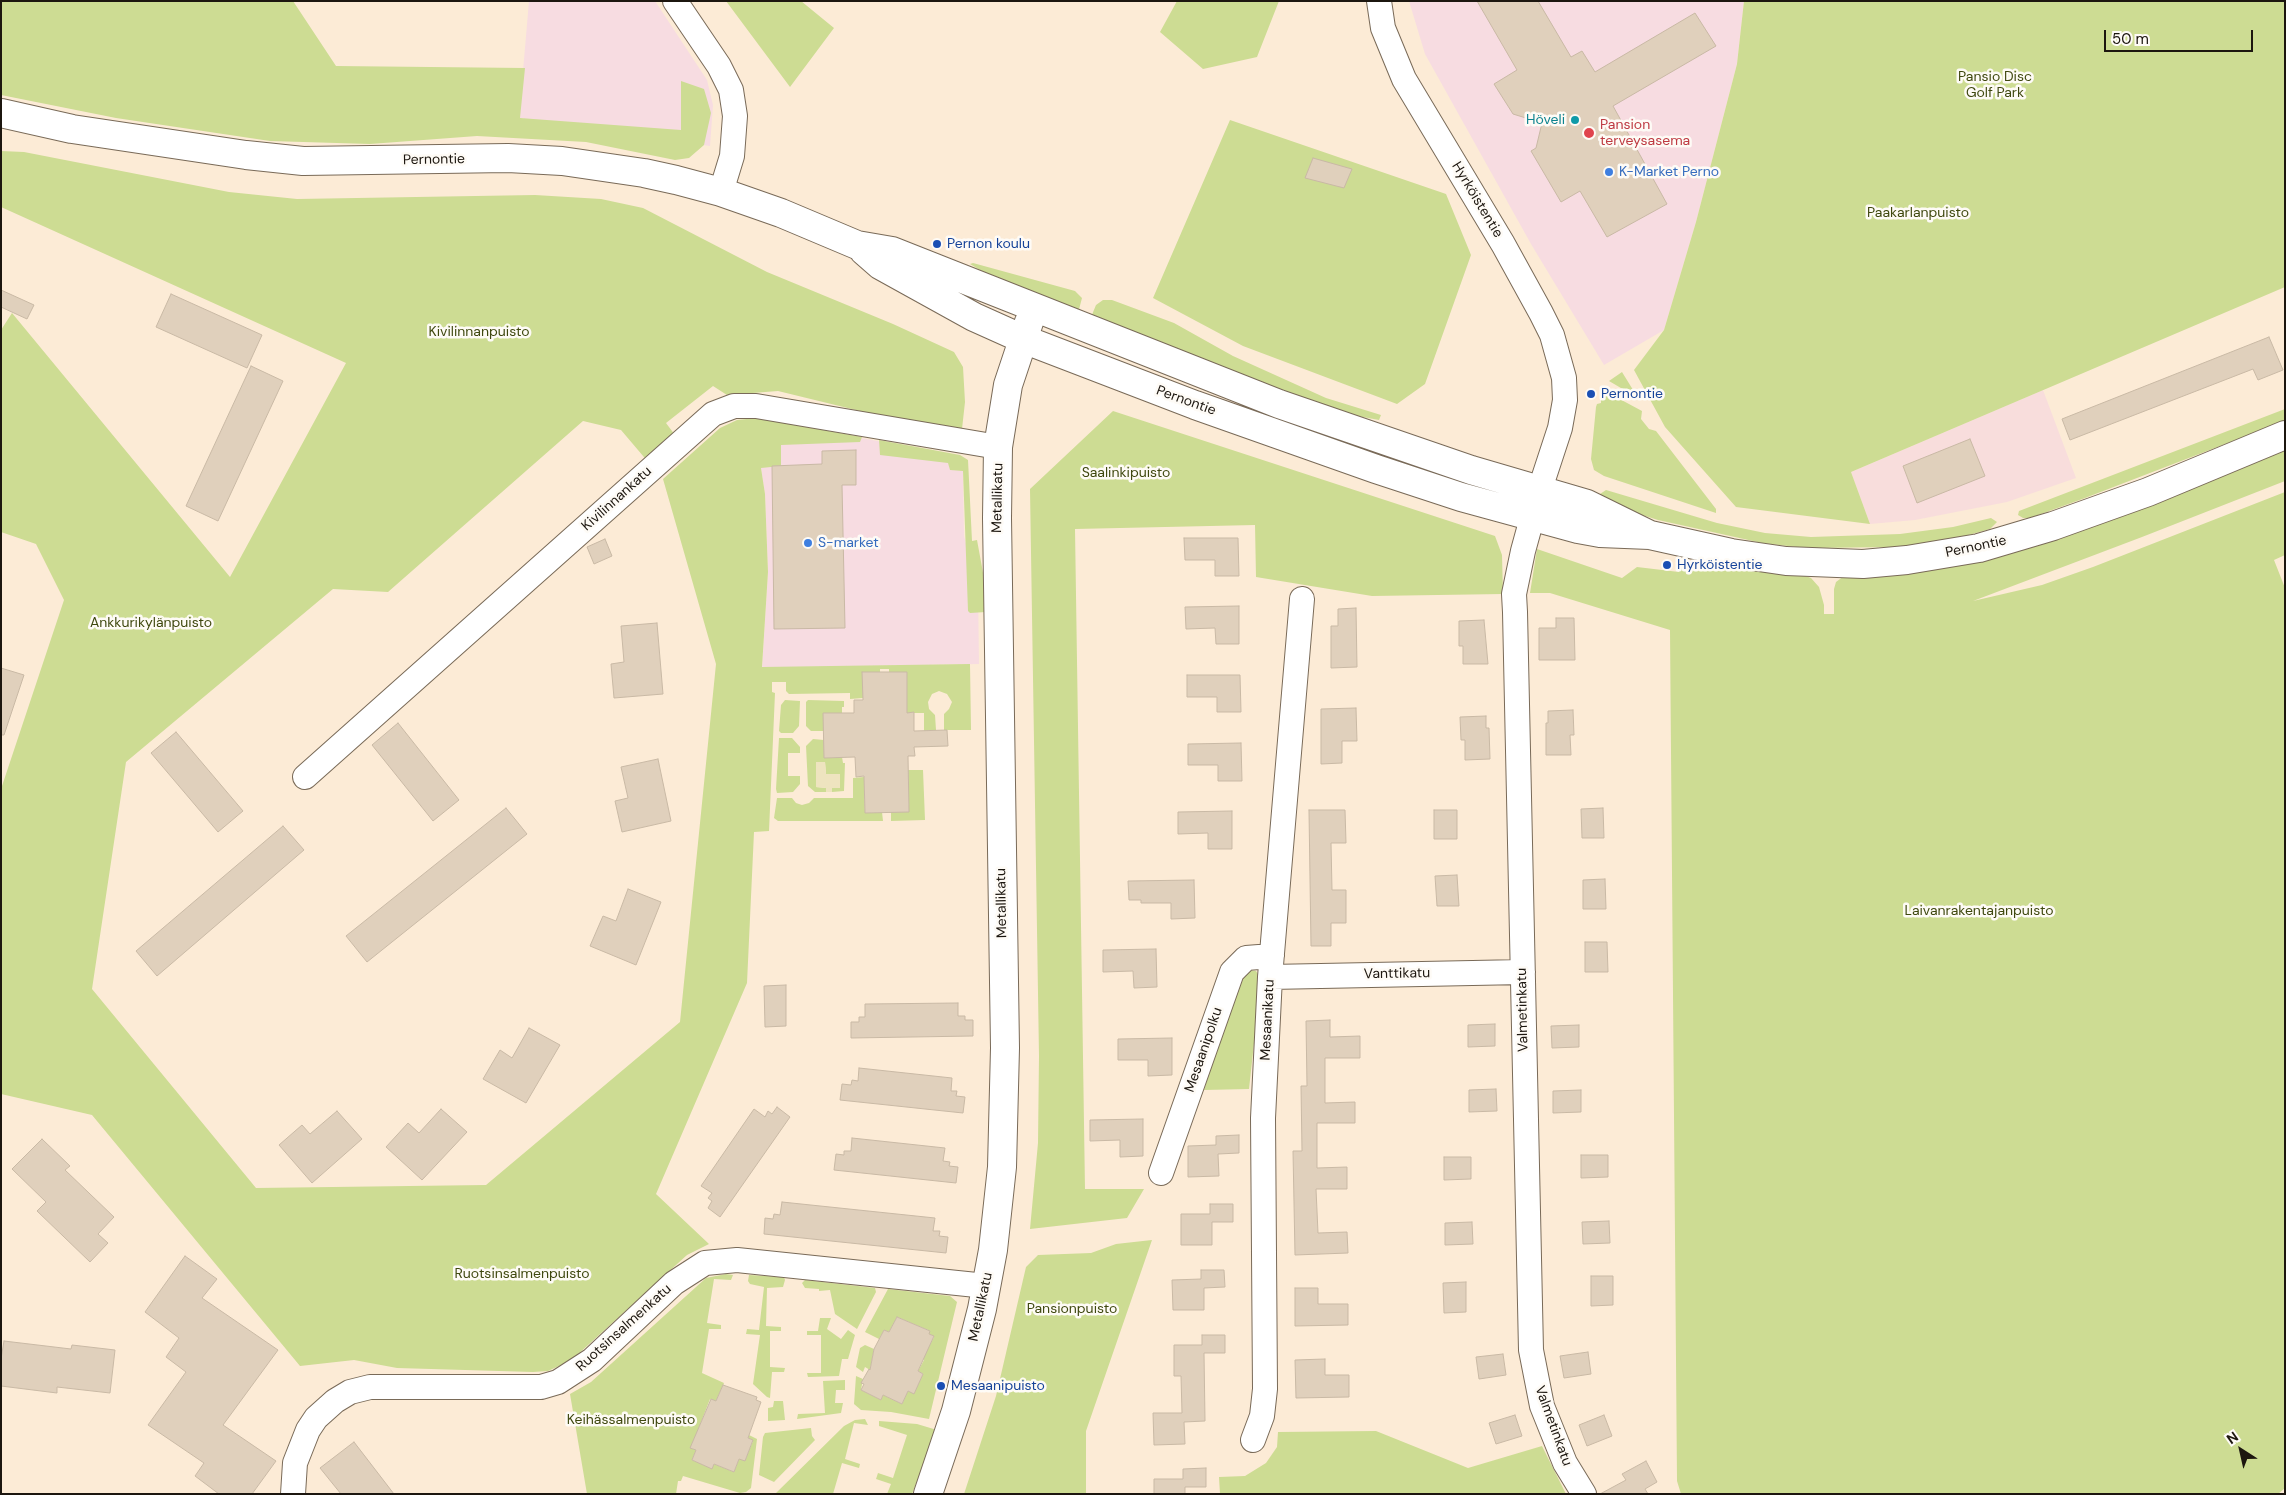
<!DOCTYPE html>
<html>
<head>
<meta charset="utf-8">
<style>
	body { margin:0 }
	#map { position:relative; width:2286px; height:1495px; overflow:hidden; background:#fcebd6; font-family:"DM Sans",sans-serif }
	canvas { display:block }
	.frame { position:absolute; inset:0; border:2px solid #1c160f; pointer-events:none }
	.north { position:absolute; left:2216px; top:1425px; width:50px; height:50px; -webkit-text-stroke:4px #fefbf6; paint-order:stroke; rotate:325deg; font-size:14px; font-weight:700; line-height:20px; text-align:center; color:#1c160f }
	.north::after { content:''; display:block; margin:auto; width:18px; height:22px; background:#1c160f; clip-path:polygon(50% 0,100% 100%,50% 72%,0 100%) }
	.scale { position:absolute; left:2104px; top:30px; width:149px; height:22px; box-sizing:border-box; border:2px solid #1c160f; border-top:0; padding-left:6px; font-size:15px; line-height:18px; white-space:nowrap; color:#1c160f; -webkit-text-stroke:4px #fefbf6; paint-order:stroke }
</style>
</head>
<body>
<div id="map">
<canvas width="2286" height="1495"></canvas>
<div class="frame"></div>
<div class="north">N</div>
<div class="scale">50 m</div>
</div>
<script>
const c = document.querySelector('canvas').getContext('2d');
c.lineJoin = 'round';
function paint(path, color) { c.fillStyle = color; c.fill(path, 'evenodd'); }
const poly = rows => new Path2D(rows.map(r => 'M' + r).join(''));
function stroke(path, color, width, dash) { c.strokeStyle = color; c.lineWidth = width; c.lineCap = dash ? 'butt' : 'round'; c.setLineDash(dash || []); c.stroke(path); }
function write(font, color, halo, rows, align = 'center') {
  c.font = font + ' "DM Sans",sans-serif'; c.lineWidth = 5; c.setLineDash([]); c.textBaseline = 'middle'; c.strokeStyle = halo; c.fillStyle = color; for (const [text, x, y, turn = 0] of rows) {
    c.save(); c.translate(x, y); c.rotate((+turn || 0) * Math.PI / 180); c.textAlign = isNaN(turn) ? turn : align; if (halo) c.strokeText(text, 0, 0); c.fillText(text, 0, 0); c.restore();
  }
}
paint(poly([
	[529,1,655,1,707,80,713,105,710,146,519,118],
	[1409,1,1744,1,1737,64,1696,222,1664,330,1604,365,1531,244,1425,54],
	[761,419,946,454,963,471,964,536,978,588,979,664,762,668,768,572,765,494,756,437]
]), '#f7dce1');
paint(poly([
	[2043,390,2076,478,2007,502,1915,520,1870,524,1851,472]
]), '#f8dddc');
paint(poly([
	[1,1,293,1,336,66,525,68,520,118,681,130,681,81,704,89,711,113,704,145,689,158,675,160,586,142,477,136,370,144,270,141,116,118,1,95],
	[726,1,801,1,834,28,790,87],
	[1177,1,1279,1,1257,57,1203,69,1160,32],
	[1744,1,2285,1,2285,287,1851,472,1870,524,1736,507,1665,427,1634,370,1664,330,1696,222,1737,64],
	[1230,120,1446,194,1471,255,1425,384,1397,404,1243,346,1153,298],
	[1,151,24,152,229,192,297,199,535,195,601,199,643,208,767,272,893,324,954,352,963,367,965,402,962,429,946,432,778,391,727,395,713,386,666,423,675,435,649,463,621,430,583,421,388,592,333,589,126,762,92,989,256,1188,486,1185,680,1022,716,664,663,479,720,428,737,420,756,418,862,437,860,442,781,445,781,466,761,468,765,494,768,572,762,667,970,664,971,730,944,730,944,714,949,709,952,702,947,694,939,691,932,694,928,702,929,709,935,715,936,730,924,731,924,713,907,713,907,672,889,672,889,669,880,669,880,672,863,672,863,698,850,699,850,693,789,694,786,691,786,682,772,682,772,692,775,693,769,831,754,832,747,983,656,1194,709,1244,687,1255,576,1356,561,1365,548,1371,533,1372,397,1368,354,1360,300,1366,92,1115,1,1094,1,789,64,600,36,544,1,532,1,330,12,313,230,577,346,363,1,207],
	[973,263,1075,291,1082,298,1077,317,1015,291,970,264],
	[1103,300,1112,300,1174,323,1233,356,1326,398,1381,415,1379,420,1352,415,1089,322,1096,305],
	[1622,372,1638,398,1609,381],
	[1601,389,1642,411,1641,419,1649,429,1656,431,1716,509,1716,513,1604,476,1594,470,1591,459,1596,407,1597,404,1601,403],
	[2285,409,2285,421,2085,498,2030,518,2023,518,2018,515,2019,511],
	[1113,411,1495,536,1502,555,1503,594,1372,596,1256,577,1255,525,1075,529,1085,1189,1144,1189,1127,1218,1030,1229,1038,1143,1039,1056,1030,489],
	[879,440,960,455,968,460,972,541,977,540,984,578,986,612,970,613,968,611,963,471,950,470,948,463,880,455],
	[2285,450,2285,481,2142,537,1973,601,2042,585,2093,567,2285,492,2285,555,2274,560,2285,588,2285,1488,2278,1494,1681,1494,1677,1481,1670,630,1550,593,1530,593,1537,549,1622,578,1637,567,1679,572,1680,567,1694,566,1803,575,1811,578,1819,587,1824,605,1824,614,1834,614,1834,589,1836,582,1844,576,1981,560,2033,547],
	[1606,490,1717,523,1765,533,1811,537,1900,534,1953,527,1991,518,1997,522,1990,529,1954,539,1899,547,1805,548,1762,543,1658,520,1604,503,1597,496],
	[785,700,800,701,799,726,793,733,781,733,779,731,781,705],
	[808,700,844,701,844,707,842,707,842,713,824,731,811,731,806,726,806,702],
	[779,738,792,738,800,747,800,753,788,753,788,776,800,776,800,784,793,792,777,793,776,789],
	[813,739,824,740,824,758,842,757,843,763,845,763,844,791,832,792,832,788,840,774,826,774,825,762,816,787,826,788,826,792,815,792,808,786,806,746],
	[908,770,923,770,925,820,891,821,891,812,909,812],
	[864,777,865,813,882,812,883,821,778,821,774,818,777,798,792,798,796,803,802,805,809,803,814,798,853,798,853,778],
	[1249,970,1256,971,1261,979,1249,1089,1204,1090,1236,983],
	[1152,1240,1086,1431,1086,1494,964,1494,996,1396,1026,1267,1038,1255,1091,1253,1116,1244],
	[726,1274,733,1275,731,1280,714,1279,707,1323,721,1325,721,1329,709,1329,702,1373,724,1383,716,1401,710,1399,691,1448,696,1450,692,1460,712,1468,714,1464,734,1472,739,1459,745,1460,753,1441,748,1438,749,1435,757,1439,751,1488,746,1492,740,1493,683,1476,681,1481,678,1481,676,1494,587,1494,570,1394,591,1382,706,1278],
	[749,1275,784,1277,785,1280,783,1287,767,1288,766,1326,781,1327,781,1331,770,1331,770,1367,785,1368,784,1372,772,1372,770,1398,767,1397,753,1384,760,1335,746,1334,747,1329,759,1330,764,1287,750,1284,748,1281],
	[805,1280,875,1288,876,1292,857,1329,835,1314,830,1290,819,1291,819,1289,805,1288,802,1283],
	[888,1289,950,1296,957,1302,929,1419,891,1412,861,1410,854,1404,856,1376,863,1379,861,1390,881,1400,883,1395,902,1404,908,1391,914,1393,923,1374,918,1371,924,1360,918,1356,929,1346,934,1337,929,1334,930,1331,897,1317,889,1332,884,1330,879,1339,865,1332],
	[820,1318,831,1318,827,1329,841,1339,848,1330,855,1335,848,1359,842,1359,839,1376,808,1377,807,1373,821,1373,821,1335,807,1335,807,1331,818,1331],
	[865,1345,874,1349,870,1370,865,1367,863,1372,856,1367,860,1348],
	[845,1380,845,1390,836,1390,835,1403,843,1403,841,1413,797,1419,798,1414,825,1413,823,1381],
	[774,1401,783,1401,785,1420,768,1421,768,1408,773,1407],
	[865,1419,868,1425,854,1423,845,1459,860,1464,859,1468,842,1463,833,1494,775,1494,844,1426,855,1420],
	[879,1421,917,1424,937,1430,912,1494,887,1494,891,1484,876,1479,878,1473,893,1478,907,1435,879,1426],
	[811,1428,812,1436,815,1440,774,1482,759,1475,763,1437,765,1433],
	[1376,1431,1468,1468,1542,1446,1566,1494,1220,1494,1219,1477,1245,1476,1266,1463,1277,1447,1278,1432]
]), '#cddc93');
paint(poly([
	[816,762,825,762,826,774,840,774,840,788,832,788,832,792,826,792,826,788,816,787]
]), '#eee4bf');
const building = poly([
	[1477,1,1538,1,1571,57,1582,51,1595,72,1695,13,1716,46,1613,106,1667,204,1607,237,1580,191,1561,202,1531,151,1536,148,1542,123,1513,114,1494,84,1517,70,1477,1],
	[1313,158,1352,169,1344,188,1305,178,1313,158],
	[1,290,34,305,27,319,1,307,1,290],
	[171,294,262,335,247,368,156,327,171,294],
	[2269,337,2283,370,2258,380,2253,369,2070,440,2062,419,2269,337],
	[251,366,283,381,218,521,186,506,251,366],
	[1970,439,1985,476,1917,503,1903,466,1970,439],
	[856,450,856,485,842,485,845,628,774,629,772,466,822,464,822,451,856,450],
	[1184,538,1238,538,1239,576,1215,576,1215,560,1185,560,1184,538],
	[605,539,612,556,594,564,587,547,605,539],
	[1239,606,1239,644,1216,644,1215,628,1186,629,1185,607,1239,606],
	[1356,608,1357,667,1331,668,1331,626,1338,626,1338,609,1356,608],
	[1556,618,1574,618,1575,660,1539,660,1539,628,1556,628,1556,618],
	[1484,620,1488,664,1463,664,1463,646,1459,646,1459,621,1484,620],
	[657,623,663,694,614,698,611,664,624,662,621,626,657,623],
	[1,668,24,675,4,735,1,735,1,668],
	[862,672,907,672,907,713,914,712,914,731,947,730,948,746,914,747,915,756,908,756,909,812,865,813,864,776,856,777,855,757,824,758,823,713,854,713,854,700,863,700,862,672],
	[1187,675,1240,675,1241,712,1217,712,1217,697,1187,697,1187,675],
	[1356,708,1357,741,1342,741,1342,763,1321,764,1321,709,1356,708],
	[1573,710,1574,735,1570,735,1571,755,1546,755,1546,723,1548,723,1548,711,1573,710],
	[1486,716,1486,728,1489,728,1490,759,1465,760,1465,740,1461,740,1460,717,1486,716],
	[398,723,459,800,433,821,372,745,398,723],
	[176,732,243,811,218,832,151,753,176,732],
	[1241,743,1242,781,1218,781,1218,765,1188,765,1188,744,1241,743],
	[658,759,671,821,622,832,615,801,628,798,621,767,658,759],
	[506,808,527,834,367,962,346,936,506,808],
	[1603,808,1604,838,1582,838,1581,809,1603,808],
	[1309,810,1345,810,1346,843,1331,843,1332,890,1346,890,1346,923,1331,923,1331,946,1311,946,1309,810],
	[1434,810,1457,810,1457,839,1434,839,1434,810],
	[1232,811,1232,849,1208,849,1208,833,1178,834,1178,812,1232,811],
	[283,826,304,850,157,976,136,951,283,826],
	[1457,875,1459,906,1437,906,1435,876,1457,875],
	[1605,879,1606,909,1583,909,1583,880,1605,879],
	[1194,880,1195,918,1171,919,1171,903,1141,903,1141,900,1129,900,1128,881,1194,880],
	[628,889,661,902,636,965,590,946,603,916,616,921,628,889],
	[1585,942,1607,942,1608,972,1585,972,1585,942],
	[1156,949,1157,987,1134,988,1133,971,1103,972,1103,950,1156,949],
	[786,985,786,1026,765,1027,764,986,786,985],
	[958,1003,958,1016,965,1016,965,1020,973,1020,973,1036,851,1038,851,1022,859,1022,859,1017,865,1017,865,1004,958,1003],
	[1330,1020,1330,1037,1360,1036,1360,1058,1325,1058,1325,1103,1355,1102,1355,1123,1317,1123,1317,1168,1347,1167,1347,1189,1316,1189,1318,1233,1347,1232,1348,1253,1295,1255,1293,1151,1302,1151,1301,1086,1307,1086,1306,1021,1330,1020],
	[1495,1024,1495,1046,1468,1047,1468,1025,1495,1024],
	[1579,1025,1579,1047,1552,1048,1551,1026,1579,1025],
	[529,1028,560,1045,526,1103,483,1079,500,1050,512,1058,529,1028],
	[1172,1038,1172,1075,1148,1076,1148,1060,1118,1060,1118,1039,1172,1038],
	[859,1068,952,1078,951,1091,957,1091,956,1096,965,1097,963,1113,840,1100,842,1084,851,1085,852,1080,858,1081,859,1068],
	[1496,1089,1497,1111,1469,1112,1469,1090,1496,1089],
	[1581,1090,1581,1112,1553,1113,1553,1091,1581,1090],
	[777,1107,790,1117,720,1217,708,1208,712,1201,708,1198,712,1193,701,1186,754,1109,765,1117,768,1111,772,1114,777,1107],
	[441,1109,467,1132,422,1180,386,1147,408,1123,419,1133,441,1109],
	[337,1111,362,1139,312,1183,279,1145,302,1125,310,1134,337,1111],
	[1143,1119,1143,1156,1120,1157,1120,1140,1090,1141,1090,1120,1143,1119],
	[1239,1135,1239,1153,1218,1154,1219,1176,1188,1177,1188,1146,1216,1145,1216,1136,1239,1135],
	[852,1138,945,1148,943,1161,950,1162,949,1166,958,1167,956,1183,834,1170,836,1154,844,1155,844,1151,851,1151,852,1138],
	[42,1139,70,1166,65,1170,114,1217,98,1234,108,1243,90,1262,37,1211,46,1202,12,1169,42,1139],
	[1581,1155,1608,1155,1608,1177,1581,1178,1581,1155],
	[1444,1157,1471,1157,1471,1179,1444,1180,1444,1157],
	[782,1202,935,1218,933,1231,940,1231,939,1236,948,1237,946,1253,764,1234,765,1218,773,1219,774,1214,780,1215,782,1202],
	[1210,1204,1233,1204,1233,1222,1212,1222,1212,1245,1181,1245,1181,1214,1210,1214,1210,1204],
	[1609,1221,1610,1243,1583,1244,1582,1222,1609,1221],
	[1472,1222,1473,1244,1445,1245,1445,1223,1472,1222],
	[185,1256,217,1279,202,1298,278,1350,223,1425,276,1461,252,1494,219,1494,195,1476,204,1463,148,1425,186,1372,166,1357,179,1338,145,1312,185,1256],
	[1201,1270,1224,1270,1225,1287,1204,1288,1204,1310,1173,1310,1172,1280,1201,1279,1201,1270],
	[1591,1276,1613,1276,1613,1305,1591,1306,1591,1276],
	[1466,1282,1466,1312,1444,1313,1443,1283,1466,1282],
	[1295,1288,1318,1288,1318,1304,1348,1304,1348,1325,1295,1326,1295,1288],
	[897,1317,930,1331,929,1334,934,1336,918,1371,923,1374,914,1394,908,1391,902,1404,883,1395,881,1400,861,1390,864,1384,861,1383,869,1369,870,1370,874,1349,884,1330,889,1332,897,1317],
	[1202,1335,1225,1335,1225,1353,1204,1353,1205,1421,1184,1422,1185,1444,1154,1445,1153,1413,1182,1413,1181,1376,1174,1376,1174,1345,1202,1345,1202,1335],
	[4,1341,71,1349,72,1345,115,1350,110,1393,57,1387,57,1393,1,1386,1,1359,4,1341],
	[1588,1352,1591,1374,1564,1378,1560,1356,1588,1352],
	[1503,1354,1506,1375,1479,1379,1476,1357,1503,1354],
	[1325,1359,1325,1375,1349,1375,1349,1397,1296,1398,1295,1360,1325,1359],
	[723,1385,757,1397,756,1400,761,1402,748,1438,753,1440,745,1461,739,1459,734,1472,714,1464,712,1469,692,1460,696,1450,690,1448,711,1399,716,1401,723,1385],
	[1515,1415,1522,1436,1496,1444,1489,1423,1515,1415],
	[1604,1415,1612,1436,1587,1446,1579,1425,1604,1415],
	[354,1442,394,1494,341,1494,320,1468,354,1442],
	[1646,1461,1657,1482,1645,1489,1648,1494,1600,1494,1626,1480,1622,1474,1646,1461],
	[1206,1468,1206,1487,1185,1487,1185,1494,1154,1494,1154,1479,1183,1479,1183,1469,1206,1468]
]);
paint(building, '#e0d0bc');
stroke(building, '#c9b9a5', 1);
const minor = poly([
	[675,1,719,66,731,90,735,116,732,156,721,192],
	[1379,1,1383,28,1404,79,1503,244,1541,313,1552,335,1564,378,1565,400,1560,428,1540,489,1523,551,1514,594,1515,612,1531,1350,1542,1406,1565,1463,1584,1494],
	[305,777,713,414,734,406,756,406,998,447],
	[1270,977,1523,972],
	[1161,1173,1232,972,1246,958,1272,956],
	[1253,1440,1262,1416,1265,1389,1263,1118,1270,977,1302,599],
	[293,1494,295,1463,308,1430,316,1418,335,1401,350,1392,370,1387,541,1387,558,1382,592,1360,674,1283,705,1263,737,1260,986,1286]
]);
const tertiary = poly([
	[1,113,72,129,246,155,303,161,508,158,562,161,644,173,676,180,721,192,781,213,857,245,892,251,1279,404,1471,470,1587,504,1650,535],
	[864,251,880,265,974,317,1023,339,1195,405,1376,469,1461,497,1578,529,1600,533,1650,535,1731,553,1786,561,1863,564,1907,560,1979,548,2053,526,2148,492,2285,435],
	[928,1494,956,1411,982,1309,993,1250,1002,1167,1005,1048,997,518,998,447,1008,385,1029,322]
]);
stroke(minor, '#796a58', 26);
stroke(tertiary, '#796a58', 30);
stroke(minor, '#fff', 24);
stroke(tertiary, '#fff', 28);
for (const [x, y, r, color] of [
	[1575,120,5,"#0f9aa8"],
	[1589,133,6,"#e0444e"],
	[1609,172,5,"#3f7fe0"],
	[937,244,5,"#1a4fb4"],
	[1591,394,5,"#1a4fb4"],
	[808,543,5,"#3f7fe0"],
	[1667,565,5,"#1a4fb4"],
	[941,1386,5,"#1a4fb4"]
]) { const dot = new Path2D(); dot.arc(x, y, r, 0, 2 * Math.PI); c.fillStyle = color; c.fill(dot); stroke(dot, '#fefbf6', 2); }
write('14px', '#3f480f', '#fefbf6', [
	["Pansio Disc",1995,77],
	["Golf Park",1995,93],
	["Paakarlanpuisto",1918,213],
	["Kivilinnanpuisto",479,332],
	["Saalinkipuisto",1126,473],
	["Ankkurikylänpuisto",151,623],
	["Laivanrakentajanpuisto",1979,911],
	["Ruotsinsalmenpuisto",522,1274],
	["Pansionpuisto",1072,1309],
	["Keihässalmenpuisto",631,1420]
]);
write('14px', '#0d838f', '#fefbf6', [
	["Höveli",1565,120]
], 'right');
write('14px', '#be3a42', '#fefbf6', [
	["Pansion",1600,125],
	["terveysasema",1600,141]
], 'left');
write('14px', '#1c160f', '#fefbf6', [
	["Pernontie",434,160,-1],
	["Hyrköistentie",1477,200,59],
	["Pernontie",1186,401,20],
	["Metallikatu",998,498,-89],
	["Kivilinnankatu",617,499,-42],
	["Pernontie",1976,547,-12],
	["Metallikatu",1002,903,-91],
	["Vanttikatu",1397,974,-1],
	["Valmetinkatu",1523,1010,-91],
	["Mesaanikatu",1268,1020,-87],
	["Mesaanipolku",1204,1050,-71],
	["Metallikatu",981,1307,-78],
	["Ruotsinsalmenkatu",624,1328,-42],
	["Valmetinkatu",1553,1426,70]
]);
write('14px', '#366cbe', '#fefbf6', [
	["K-Market Perno",1619,172],
	["S-market",818,543]
], 'left');
write('14px', '#164399', '#fefbf6', [
	["Pernon koulu",947,244],
	["Pernontie",1601,394],
	["Hyrköistentie",1677,565],
	["Mesaanipuisto",951,1386]
], 'left');
</script>
</body>
</html>
